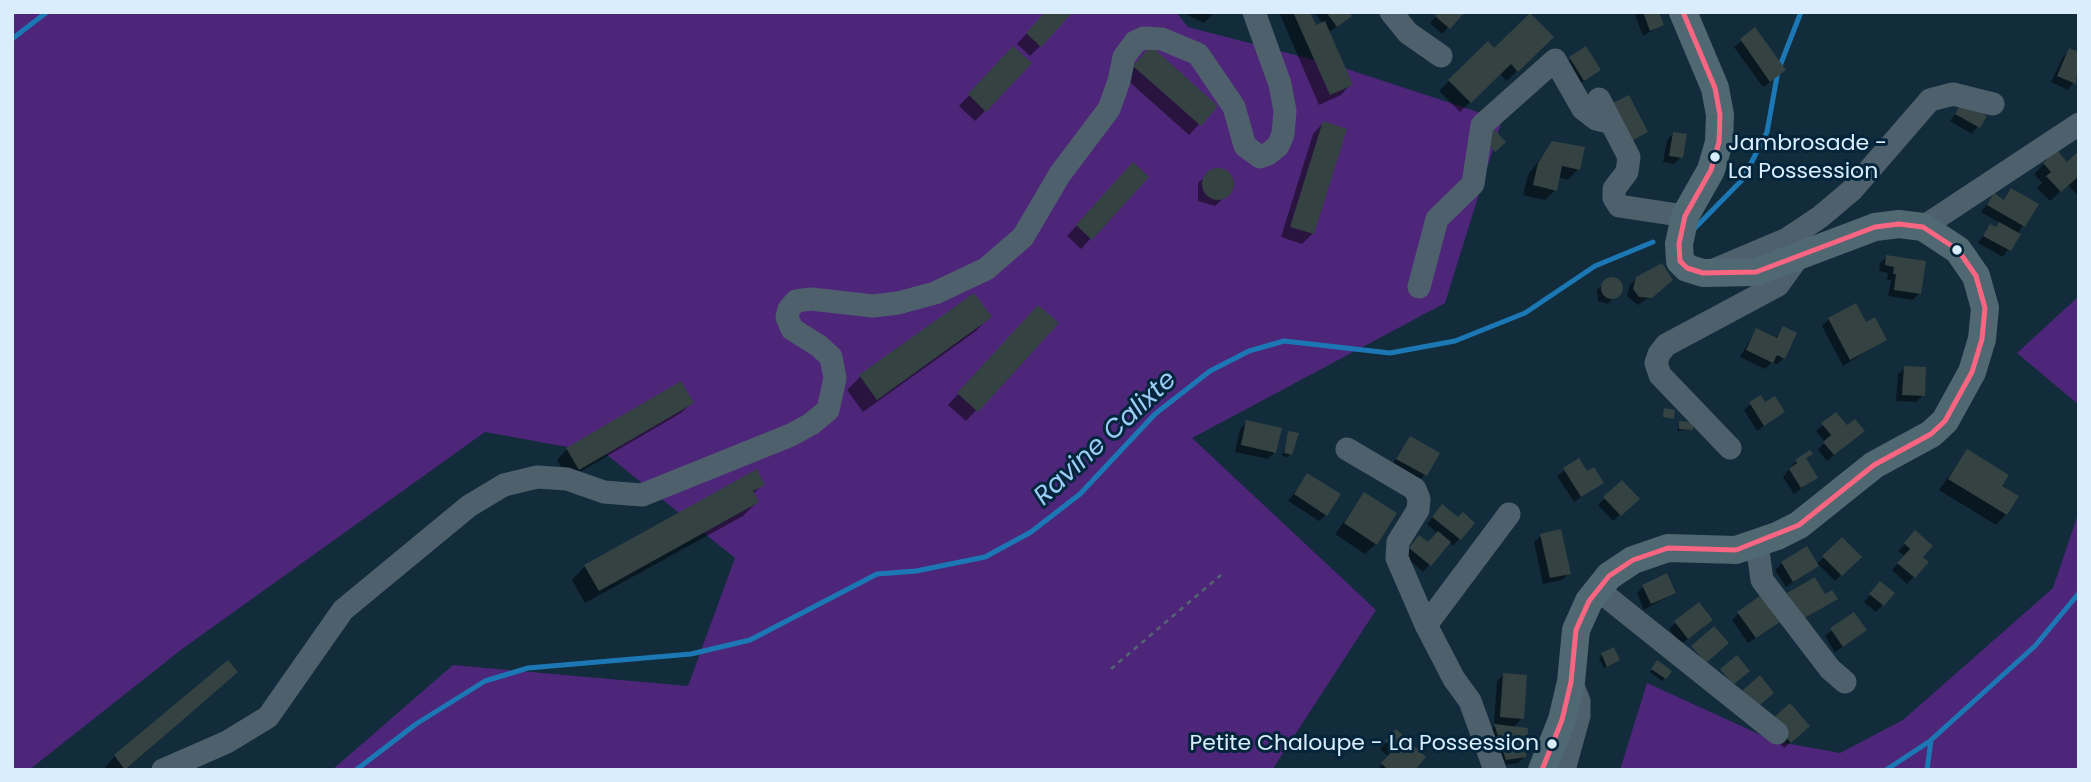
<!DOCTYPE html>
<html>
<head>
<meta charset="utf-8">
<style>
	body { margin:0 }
	#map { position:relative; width:2091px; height:782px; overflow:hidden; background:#122c3c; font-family:Poppins,sans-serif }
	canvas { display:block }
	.frame { position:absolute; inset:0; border:14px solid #daedfc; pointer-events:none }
</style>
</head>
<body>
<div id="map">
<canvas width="2091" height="782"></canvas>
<div class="frame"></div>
</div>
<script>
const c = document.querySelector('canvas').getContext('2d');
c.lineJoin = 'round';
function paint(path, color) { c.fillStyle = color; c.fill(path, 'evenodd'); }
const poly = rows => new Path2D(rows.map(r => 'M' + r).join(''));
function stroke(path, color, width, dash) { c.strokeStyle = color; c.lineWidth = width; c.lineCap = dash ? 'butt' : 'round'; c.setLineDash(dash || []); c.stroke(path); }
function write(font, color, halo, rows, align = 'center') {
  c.font = font + ' Poppins,sans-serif'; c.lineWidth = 6; c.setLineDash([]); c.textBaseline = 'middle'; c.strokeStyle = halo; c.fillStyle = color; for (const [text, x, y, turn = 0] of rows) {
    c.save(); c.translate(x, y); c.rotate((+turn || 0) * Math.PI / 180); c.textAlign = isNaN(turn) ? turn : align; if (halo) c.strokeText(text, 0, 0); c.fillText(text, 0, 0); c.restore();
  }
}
paint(poly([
	[12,12,1176,12,1188,27,1341,67,1502,120,1445,303,1192,438,1376,610,1272,770,332,770,453,665,688,686,735,558,606,454,485,432,182,649,29,770,12,770],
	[2079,296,2079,405,2017,353],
	[2079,511,2079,770,1620,770,1647,683,1774,741,1840,753,1903,720,2053,588]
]), '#4d2679');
paint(poly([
	[1046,12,1040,46,1030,56,1017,44],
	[1181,12,1215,12,1204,23],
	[1279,12,1308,12,1315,27,1323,24,1316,14,1318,12,1347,12,1343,22,1328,33,1351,84,1341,95,1319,105],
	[1440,12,1462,12,1442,34,1430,23],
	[1638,12,1657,12,1662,25,1643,36,1635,15],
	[1755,30,1777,77,1763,87,1734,47],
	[1551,37,1507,81,1499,73,1460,112,1439,91,1488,43,1494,50],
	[1586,48,1599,69,1577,86,1563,65],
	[2070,50,2079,54,2079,74,2068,90,2051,82,2063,57],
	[1141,58,1216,106,1189,135,1124,77],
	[1003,59,985,111,975,121,959,106],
	[1963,104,1985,116,1972,134,1950,121],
	[1323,123,1313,233,1302,244,1281,237,1313,134],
	[1674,133,1681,157,1674,164,1663,162,1667,140],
	[1552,143,1578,169,1568,180,1558,177,1555,190,1545,200,1523,195,1528,175],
	[2079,153,2079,197,2068,185,2050,201,2037,188,2042,183,2034,174,2044,164,2067,164],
	[1219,169,1228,173,1233,182,1230,192,1215,206,1198,201,1198,183,1212,170],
	[1123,175,1091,238,1081,249,1067,236],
	[2012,190,2036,205,2003,257,1978,243,1990,226,1994,228,2000,223,1981,212,1994,196,2003,201],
	[1887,257,1919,293,1913,300,1888,296,1891,280,1887,280,1888,273,1879,271,1880,263],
	[1637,278,1654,294,1638,305,1627,296,1630,285],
	[1609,279,1619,281,1622,286,1608,304,1598,301,1597,290],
	[989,317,976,331,863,412,847,390,860,377],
	[1028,317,1056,324,966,421,948,405],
	[1829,319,1865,324,1885,340,1843,366,1822,326],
	[1783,328,1784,358,1777,364,1772,362,1765,369,1740,357,1756,330,1775,339],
	[1905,368,1923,395,1916,402,1896,401,1898,374],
	[692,403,681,413,568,479,557,460,567,449],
	[1751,404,1764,404,1783,412,1757,431,1744,410],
	[1247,422,1275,452,1268,459,1235,452,1240,429],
	[1680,423,1691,429,1677,431],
	[1823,425,1863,431,1827,461,1818,450,1825,442,1816,431],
	[1289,433,1291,454,1288,457,1282,456],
	[1410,438,1438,454,1419,482,1391,466],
	[1967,451,1999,486,2006,514,1996,525,1939,490],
	[1810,454,1805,460,1816,477,1794,494,1783,477,1796,461],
	[1578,461,1587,473,1602,483,1574,502,1557,476],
	[1307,475,1326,515,1319,521,1288,501],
	[1622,482,1637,499,1613,521,1598,505],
	[763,484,753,494,757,502,743,516,585,603,572,580,585,566],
	[1364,494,1376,544,1365,554,1335,534],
	[1436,513,1473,523,1453,546,1449,542,1423,572,1404,555,1413,544,1428,544,1438,534,1427,524],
	[1916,533,1921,557,1927,562,1907,584,1892,570,1905,556,1898,551],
	[1541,536,1569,573,1562,580,1543,584,1534,542],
	[1842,539,1859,557,1835,581,1818,564,1786,587,1775,570,1782,563,1816,565],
	[1643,587,1674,593,1644,610,1637,593],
	[1874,590,1893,593,1876,612,1864,602],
	[1788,594,1824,597,1835,599,1795,625,1782,601],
	[1739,613,1774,626,1748,643,1732,620],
	[1853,614,1858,636,1835,652,1825,636],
	[1675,623,1704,627,1681,644,1669,629],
	[1602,655,1615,663,1604,668,1599,658],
	[228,662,225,682,126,770,107,770,105,767,115,756],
	[1655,665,1670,671,1662,681,1650,672],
	[1504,674,1522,718,1513,728,1525,756,1518,763,1499,766,1488,732,1497,724,1494,723,1497,681],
	[1766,728,1801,732,1784,748],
	[1396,732,1413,770,1377,770,1389,757,1380,749]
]), '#0007');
stroke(poly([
	[12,39,47,12],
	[1692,231,1743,179,1767,132,1778,71,1801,12],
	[356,770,416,724,485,681,528,668,691,654,750,640,877,574,916,571,985,557,1031,532,1080,494,1155,414,1210,371,1249,351,1284,341,1390,353,1455,341,1525,313,1595,266,1653,242],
	[1886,770,1930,741],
	[1927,770,1931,740,2035,646,2079,593]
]), '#1c78b4', 5);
paint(poly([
	[1045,12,1073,12,1041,47,1026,33],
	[1293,12,1310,12,1316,25,1325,21,1353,85,1330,95],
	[1326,12,1349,12,1352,16,1337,27],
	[1438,12,1465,12,1450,29,1435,16],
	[1643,12,1659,12,1664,25,1650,31],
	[1530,13,1554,37,1518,72,1511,64,1471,103,1448,80,1488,41,1494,48],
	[1755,27,1786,70,1770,82,1740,39],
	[1013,46,1032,63,986,112,968,94],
	[1151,46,1218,106,1201,126,1133,66],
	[1586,46,1601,70,1584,81,1569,57],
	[2069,48,2079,52,2076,84,2057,76],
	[1629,95,1648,132,1628,143,1609,105],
	[1963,101,1987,116,1980,128,1955,114],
	[1323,121,1347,129,1314,234,1290,227],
	[1494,129,1506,142,1495,152,1483,138],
	[1673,132,1687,134,1683,158,1669,156],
	[1552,141,1585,147,1580,170,1562,166,1557,191,1533,185,1538,163],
	[2057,150,2067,162,2079,151,2079,176,2061,192,2046,176,2051,172,2043,163],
	[1133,162,1149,177,1092,240,1076,225],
	'1202 184a16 16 0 1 1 32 0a16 16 0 1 1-32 0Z',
	[2011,188,2039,204,2025,227,1987,205,1994,193,2004,200],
	[1999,222,2021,234,2011,251,1983,236,1990,224,1996,227],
	[1886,255,1926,261,1921,294,1894,290,1896,274,1893,274,1894,267,1885,265],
	[1662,263,1673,280,1652,298,1639,297,1633,289,1636,277],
	'1601 288a11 11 0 1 1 22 0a11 11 0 1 1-22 0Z',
	[974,293,992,317,877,400,859,375],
	[1856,303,1866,322,1875,317,1887,340,1850,360,1828,318],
	[1038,305,1059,323,978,412,957,393],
	[1783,326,1797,333,1785,359,1777,355,1773,363,1746,350,1756,328,1777,338],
	[1904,366,1926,367,1925,396,1902,395],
	[681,381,694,403,579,470,566,448],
	[1761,395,1765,402,1775,396,1785,412,1764,426,1749,402],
	[1664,408,1675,410,1674,419,1663,417],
	[1836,412,1847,425,1855,419,1865,431,1834,455,1823,442,1831,435,1821,423],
	[1246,420,1282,428,1276,453,1241,445],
	[1679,421,1693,422,1693,430,1679,429],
	[1288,431,1299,433,1292,455,1284,453],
	[1410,436,1440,453,1427,476,1396,459],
	[1967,449,2009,475,2002,486,2019,496,2007,515,1948,479],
	[1810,450,1813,454,1806,458,1818,478,1801,488,1789,469,1797,463,1795,460],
	[1579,458,1587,471,1594,467,1604,483,1581,497,1563,468],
	[757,469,765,485,753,491,759,502,599,591,584,565],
	[1307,473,1341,494,1327,516,1294,494],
	[1622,480,1640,499,1621,516,1603,497],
	[1364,492,1397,513,1377,545,1344,523],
	[1442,504,1458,517,1463,512,1475,523,1461,540,1432,517],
	[1561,529,1571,574,1550,578,1540,534],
	[1915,530,1933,546,1923,557,1929,562,1915,578,1897,563,1910,549,1904,543],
	[1438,531,1451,542,1431,566,1409,548,1419,535,1428,542],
	[1842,537,1862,557,1842,576,1822,556],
	[1807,546,1819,566,1793,582,1781,562],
	[1667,573,1676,593,1651,604,1642,585],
	[1815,577,1825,594,1832,590,1838,599,1803,619,1787,593],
	[1880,581,1895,593,1884,606,1869,594],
	[1764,593,1783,620,1756,638,1737,612],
	[1699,602,1713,620,1688,639,1674,621],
	[1854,612,1867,630,1843,647,1830,628],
	[1714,626,1729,643,1706,663,1691,646],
	[1614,647,1620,660,1607,667,1601,653],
	[1737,655,1750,671,1733,685,1720,669],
	[228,660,238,672,125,770,114,755],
	[1657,660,1672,671,1666,679,1651,669],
	[1503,673,1527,675,1524,719,1500,717],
	[1760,675,1774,693,1755,709,1741,692],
	[1790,703,1810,726,1791,743,1771,720],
	[1494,724,1528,728,1526,757,1506,760],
	[1396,729,1426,757,1415,770,1388,770,1381,763,1394,749,1385,741]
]), '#344242');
stroke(poly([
	[1111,669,1221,575]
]), '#536471', 2.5, [5, 5]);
stroke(poly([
	[1391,12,1408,33,1441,56],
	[1599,99,1629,157,1627,172,1614,189,1614,198,1619,206,1685,216],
	[1923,227,2079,124],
	[1716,269,1787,239,1820,217,1852,190,1930,100,1953,94,1993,104],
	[1419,287,1437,219,1473,184,1482,125,1555,60,1583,109,1596,119,1611,123],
	[1730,448,1660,375,1656,363,1659,354,1666,345,1778,285,1799,256],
	[1347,449,1415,489,1419,499,1418,510,1398,542,1397,558,1426,625,1454,679,1470,701,1495,770],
	[1757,544,1762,580,1830,669,1845,682],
	[1597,589,1777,733],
	[1426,625,1509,514],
	[163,770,227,742,268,717,343,610,469,506,504,485,537,477,567,479,604,492,642,495,791,435,811,424,828,410,835,378,831,357,819,346,792,329,787,317,789,309,796,301,811,299,873,306,898,303,935,293,986,269,1023,237,1060,174,1109,109,1119,81,1124,57,1135,42,1144,38,1162,39,1198,54,1234,107,1245,146,1260,157,1268,154,1278,146,1283,134,1285,111,1280,84,1254,12],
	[1564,770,1579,716,1579,701,1571,682]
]), '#4f606d', 23);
stroke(poly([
	[1542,770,1562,720,1571,682,1576,630,1589,601,1609,576,1633,560,1668,548,1736,550,1777,536,1799,525,1874,465,1931,434,1945,421,1972,372,1982,339,1985,308,1976,276,1958,250,1923,227,1899,224,1875,227,1756,272,1703,273,1687,268,1680,261,1679,244,1685,216,1711,170,1719,142,1720,115,1715,88,1683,12]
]), '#506871', 28);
stroke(poly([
	[1542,770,1562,720,1571,682,1576,630,1589,601,1609,576,1633,560,1668,548,1736,550,1799,525,1874,465,1931,434,1945,421,1972,372,1982,339,1985,308,1976,276,1958,250,1923,227,1899,224,1875,227,1756,272,1703,273,1687,268,1680,261,1679,244,1685,216,1711,170,1719,142,1720,115,1715,88,1683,12]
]), '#fa6682', 5);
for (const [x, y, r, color] of [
	[1715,157,6,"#daedfc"],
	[1957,250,6,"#daedfc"],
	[1552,744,6,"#daedfc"]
]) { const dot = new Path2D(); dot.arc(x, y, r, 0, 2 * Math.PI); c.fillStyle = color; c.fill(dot); stroke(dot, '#03253c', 2.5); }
write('22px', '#daedfc', '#03253c', [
	["Jambrosade -",1728,144],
	["La Possession",1728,172],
	["Petite Chaloupe - La Possession",1539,744,"right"]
], 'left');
write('italic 26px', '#9bccf5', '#03253c', [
	["Ravine Calixte",1106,439,-43]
]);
</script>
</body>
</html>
